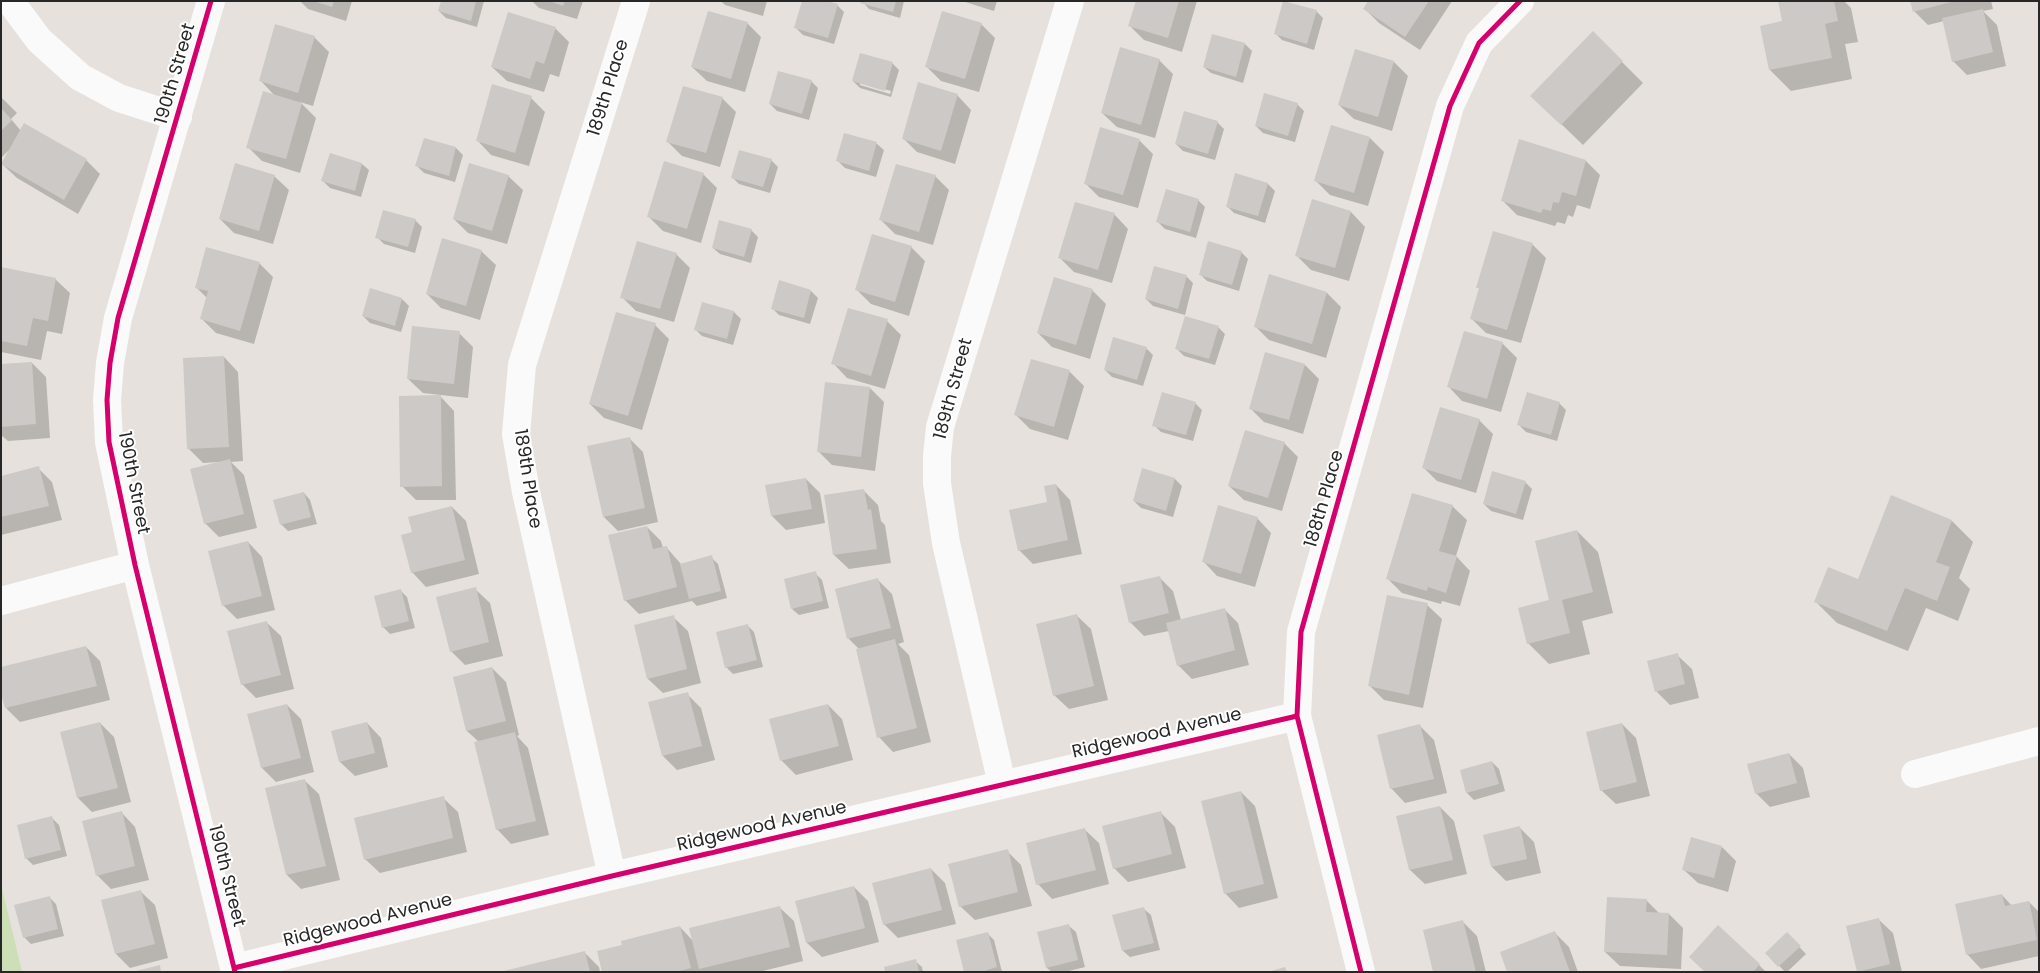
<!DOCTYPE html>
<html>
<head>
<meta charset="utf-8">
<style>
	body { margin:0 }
	#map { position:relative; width:2040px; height:973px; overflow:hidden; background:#e6e1dc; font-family:Poppins,sans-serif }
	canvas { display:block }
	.frame { position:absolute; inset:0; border:2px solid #272727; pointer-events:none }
</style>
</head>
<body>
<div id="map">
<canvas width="2040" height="973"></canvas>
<div class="frame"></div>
</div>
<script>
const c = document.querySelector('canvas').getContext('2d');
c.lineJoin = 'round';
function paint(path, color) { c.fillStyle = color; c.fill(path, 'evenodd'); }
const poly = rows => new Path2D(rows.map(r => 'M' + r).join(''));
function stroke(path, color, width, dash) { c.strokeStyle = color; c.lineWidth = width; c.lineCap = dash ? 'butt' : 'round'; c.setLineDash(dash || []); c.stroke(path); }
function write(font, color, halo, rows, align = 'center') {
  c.font = font + ' Poppins,sans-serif'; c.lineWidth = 4; c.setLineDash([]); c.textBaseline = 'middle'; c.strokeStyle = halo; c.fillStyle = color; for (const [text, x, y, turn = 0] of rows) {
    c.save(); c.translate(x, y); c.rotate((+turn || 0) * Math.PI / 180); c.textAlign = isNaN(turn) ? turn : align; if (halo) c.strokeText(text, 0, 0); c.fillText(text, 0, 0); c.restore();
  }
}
paint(poly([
	[1,885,14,938,22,972,1,972]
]), '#ccdfb7');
paint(poly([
	[300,1,352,1,346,21,308,9],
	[442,1,484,1,477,27,446,18,439,11],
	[532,1,583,1,577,19,539,8],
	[721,1,767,1,763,16,725,5],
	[862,1,904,1,900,18,869,9],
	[962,1,997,1,994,11],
	[1137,1,1197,1,1182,52,1144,40,1130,26],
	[1369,1,1452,1,1420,50,1379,23,1365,9],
	[1779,1,1844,1,1851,8,1858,42,1845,44,1852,79,1791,91,1770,70,1761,27,1783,22],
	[1911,1,1991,1,1993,9,1983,11,1997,25,2006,66,1967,75,1953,61,1944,21,1928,25,1914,11],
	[837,5,844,12,834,44,803,35,796,28],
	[1316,11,1323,18,1314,50,1282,40,1275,33],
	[747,23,761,37,745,92,707,81,692,67],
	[981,24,995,38,979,92,941,81,927,67],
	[555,28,569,42,559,77,550,74,544,92,507,81,492,67],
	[1593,33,1643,83,1583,145,1553,116],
	[1213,35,1245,44,1252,51,1243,83,1211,73,1204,67],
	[314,37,329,52,313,106,300,102,316,118,300,173,262,161,248,147,276,97,260,80],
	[1159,60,1173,74,1155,138,1117,127,1102,113],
	[1394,62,1408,76,1392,131,1354,119,1339,105],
	[892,63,899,70,891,97,860,88,853,81],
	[860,82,891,91,890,94,860,85],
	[811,81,818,88,809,120,777,111,770,104],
	[957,95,971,110,955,164,917,152,903,138],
	[1,97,17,113,11,119,21,131,86,160,100,174,78,214,17,178,2,164,9,150,1,158],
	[531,98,545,112,529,166,491,155,477,140],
	[722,98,736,112,720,167,682,156,668,142],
	[1297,104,1304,111,1295,142,1263,133,1256,126],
	[1217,122,1224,129,1215,160,1183,151,1176,144],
	[845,135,877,144,884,150,876,177,845,168,838,161],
	[1370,138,1384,152,1368,206,1330,195,1316,181],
	[425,140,456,148,463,155,455,182,424,173,417,166],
	[1139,140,1153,154,1138,208,1099,197,1085,183],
	[1520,141,1586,161,1600,175,1590,209,1577,205,1573,217,1568,215,1565,224,1557,222,1555,226,1517,215,1502,200],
	[771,160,778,167,770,193,739,184,732,177],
	[362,164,369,170,361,197,330,188,323,181],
	[703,174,717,188,701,243,663,231,649,217],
	[1236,175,1268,184,1275,191,1265,223,1234,213,1227,206],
	[274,176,289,190,273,244,234,233,220,219],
	[508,176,523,190,507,244,468,233,454,219],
	[935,176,949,190,933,245,895,234,881,220],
	[1198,200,1205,207,1196,238,1165,229,1158,222],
	[1351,212,1365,227,1349,281,1311,270,1296,255],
	[1114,214,1128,229,1112,283,1074,272,1060,258],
	[415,220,422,227,415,253,384,244,377,237],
	[751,230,758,237,751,263,720,254,713,248],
	[1532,244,1546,258,1521,343,1486,333,1472,319,1480,289,1478,287],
	[911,247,925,261,909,316,871,304,857,290],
	[481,251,496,265,480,320,441,308,427,294],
	[1241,252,1248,259,1239,291,1207,281,1200,274],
	[676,254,690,268,674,322,636,311,622,297],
	[259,263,273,277,254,344,216,333,202,319,207,298,196,287],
	[1155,267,1187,277,1193,283,1185,315,1153,306,1146,299],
	[1,268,55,279,70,293,62,334,47,331,41,360,1,352],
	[1270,276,1327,293,1341,307,1326,358,1269,340,1255,326],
	[1092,290,1106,304,1090,359,1052,347,1038,333],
	[811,291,818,298,810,324,779,315,772,308],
	[402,299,409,306,401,332,370,323,363,316],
	[703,303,734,312,741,319,733,345,702,336,695,329],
	[887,321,901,335,885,389,847,378,833,363],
	[655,325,669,339,642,430,604,418,590,404],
	[1218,327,1225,334,1215,365,1184,356,1177,349],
	[459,333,473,347,468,398,423,393,408,379],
	[1502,343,1517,358,1501,412,1462,401,1448,386],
	[1146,348,1153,355,1143,386,1112,377,1105,370],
	[224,357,238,372,243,461,231,462,244,475,257,528,219,537,205,523,219,462,203,463,189,449],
	[1032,360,1070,372,1084,386,1068,440,1030,429,1016,415],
	[32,363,46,377,50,438,8,441,1,435,1,365],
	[1305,365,1319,379,1303,434,1264,422,1250,408],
	[870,388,884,402,875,471,832,465,818,451],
	[440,396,454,411,456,500,416,500,402,486],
	[1195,403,1202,410,1193,441,1161,432,1154,425],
	[1559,403,1566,410,1557,441,1526,432,1519,425],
	[1479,420,1493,434,1476,493,1437,481,1423,467],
	[629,438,643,452,658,522,618,531,604,517],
	[1284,443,1298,457,1282,511,1244,500,1229,486],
	[38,468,52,482,62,520,1,535,1,477],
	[1143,470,1175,479,1182,486,1173,517,1141,508,1134,501],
	[806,479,820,493,825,523,786,530,772,516],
	[1525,482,1532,489,1523,520,1491,511,1484,504],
	[1056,485,1070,500,1082,554,1033,564,1019,550,1048,503],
	[864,491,878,505,881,521,885,525,891,563,849,569,834,555,826,496],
	[304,493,310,500,317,524,288,531,281,524],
	[1452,506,1467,520,1456,556,1470,571,1460,606,1442,601,1441,604,1402,593,1388,579],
	[452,507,466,521,479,574,426,587,412,572,414,533],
	[1257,518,1271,533,1255,587,1217,576,1203,561],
	[1952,521,1973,542,1959,578,1970,589,1958,621,1926,608,1908,651,1837,623,1816,602,1859,580],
	[647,527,661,541,663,548,666,547,681,564,711,557,718,564,727,598,697,606,692,601,639,614,625,600],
	[1577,531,1598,552,1613,613,1582,621,1590,654,1549,664,1528,643,1551,601],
	[248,542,262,557,275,610,237,619,223,605],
	[815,573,822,580,829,608,799,615,792,609],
	[1159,577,1173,591,1181,620,1224,609,1238,623,1249,665,1192,679,1178,665,1169,631,1144,636,1130,622],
	[878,580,892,594,904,642,898,644,909,655,931,742,893,752,879,737,859,649,848,638],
	[475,589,490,603,503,656,465,665,451,651],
	[400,590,407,597,415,628,390,634,383,627],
	[1427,605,1442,619,1423,708,1384,700,1370,686],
	[1076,615,1091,629,1108,700,1069,709,1054,695],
	[673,617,688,631,701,683,663,693,648,679,635,626],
	[266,622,281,636,294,689,256,698,242,684],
	[747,625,754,632,763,667,733,674,726,667],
	[86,647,100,661,110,700,20,722,6,708],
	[1677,655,1692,669,1699,698,1670,705,1656,691],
	[492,668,506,682,519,735,517,736,528,748,549,835,511,844,497,829,479,742,467,731],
	[687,694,701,708,715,760,677,770,663,756],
	[287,705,301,719,314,772,276,782,262,768],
	[828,705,842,719,853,760,796,775,782,761,771,720],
	[100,723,114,737,131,802,92,812,78,798,61,733],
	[367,723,381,738,388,767,355,776,340,762,333,732],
	[1622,724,1636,738,1650,796,1616,804,1601,790],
	[1420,726,1434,740,1447,793,1405,803,1391,788],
	[1789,754,1803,768,1810,797,1770,807,1756,793],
	[1492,762,1499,769,1505,791,1474,800,1467,793],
	[304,780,319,794,340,880,301,889,287,875],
	[1241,792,1255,806,1278,898,1239,908,1225,893],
	[443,798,458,812,467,852,380,873,365,859],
	[1440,807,1454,821,1467,874,1425,884,1410,870,1398,817],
	[121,812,135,827,149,880,111,889,97,875],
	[1161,813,1175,827,1186,868,1128,882,1114,868],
	[52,818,59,825,67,856,33,865,26,858],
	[1519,827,1534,842,1541,873,1506,881,1492,867,1484,836],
	[1084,829,1099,843,1109,884,1052,899,1038,884],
	[1722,847,1736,861,1728,892,1698,883,1683,869],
	[1007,851,1021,865,1032,906,975,920,960,906],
	[931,869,945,883,956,924,898,938,884,924],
	[854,887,868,901,879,942,822,957,807,943,797,902],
	[140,891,155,905,168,958,130,968,116,954],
	[2002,895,2012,906,2029,902,2039,912,2039,956,1981,969,1967,954],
	[49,897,56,904,64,936,31,944,24,937],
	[1646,900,1660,914,1669,914,1683,928,1681,969,1620,966,1605,952],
	[779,907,794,921,803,961,759,972,703,972,701,970,702,972,603,972,623,946,680,927,693,941],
	[1144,909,1151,915,1160,950,1130,957,1123,951],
	[1878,919,1893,933,1902,972,1858,971],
	[1463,922,1477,936,1486,972,1435,972],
	[1069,926,1076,932,1085,967,1065,972,1052,972,1047,968,1039,933],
	[1718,927,1759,965,1766,972,1706,972],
	[987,933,994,940,1002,972,965,972],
	[1555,933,1569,947,1578,972,1508,972],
	[1787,934,1806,954,1787,972,1785,972,1767,953],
	[585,953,599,967,600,972,506,972],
	[915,961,922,967,923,972,886,972]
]), '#0003');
paint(poly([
	[313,1,334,1,332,7],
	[441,1,476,1,471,21,438,11],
	[549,1,565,1,563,6],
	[802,1,827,1,838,4,828,38,794,28],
	[861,1,896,1,893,12,860,3],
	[1136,1,1179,1,1168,38,1128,26],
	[1283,1,1317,10,1307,44,1274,34],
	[1368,1,1429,1,1405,37,1363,9],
	[1778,1,1834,1,1838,21,1825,24,1832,58,1769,70,1760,26,1782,21],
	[1910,1,1951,1,1951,2,1913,12],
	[1983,9,1993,52,1952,62,1942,18],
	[708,11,748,22,731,79,691,67],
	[942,11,982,23,965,79,925,67],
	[508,12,556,27,544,64,536,61,530,79,491,67],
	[275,24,315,36,298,93,259,81],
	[1593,31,1623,61,1561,125,1530,96],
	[1212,34,1245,43,1236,77,1203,67],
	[1120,47,1160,59,1141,125,1101,113],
	[1355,49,1394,61,1378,117,1338,105],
	[860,53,893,62,885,91,852,81],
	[778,71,812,80,802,114,769,104],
	[918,82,958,94,941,151,902,139],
	[492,84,532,96,515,153,476,141],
	[683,86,723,97,706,153,666,142],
	[263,91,302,103,286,159,246,148],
	[1264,93,1298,103,1288,136,1255,126],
	[1,108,12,120,1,131],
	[1184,111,1218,121,1208,154,1175,144],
	[24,123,87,159,64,200,1,164],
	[1331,125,1370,137,1354,193,1314,181],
	[1100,127,1140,139,1123,195,1084,184],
	[844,133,877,142,869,171,836,161],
	[424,138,456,147,449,176,415,166],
	[1519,139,1586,160,1576,196,1562,192,1559,203,1553,202,1551,211,1543,209,1541,213,1501,201],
	[739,150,772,159,763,187,731,178],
	[330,153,362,163,355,191,321,181],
	[664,161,704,173,687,229,647,217],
	[235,163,275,175,259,231,219,219],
	[469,163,509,175,492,231,453,219],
	[896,164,936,175,919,232,879,220],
	[1235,173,1268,183,1258,216,1226,207],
	[1166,189,1199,199,1190,232,1156,222],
	[1312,199,1351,211,1335,268,1295,256],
	[1075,202,1115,213,1098,270,1058,258],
	[383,210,416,219,408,247,375,238],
	[719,220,752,229,744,257,712,248],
	[1493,231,1533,243,1507,330,1470,319,1479,288,1476,288],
	[872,234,912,246,895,302,855,290],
	[442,238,482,250,466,306,426,294],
	[637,241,677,253,660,309,620,298],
	[1208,241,1242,251,1232,285,1199,275],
	[206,247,260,262,240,331,200,319,208,291,195,288],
	[1154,266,1187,275,1178,309,1145,299],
	[1,267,56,278,48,321,33,318,27,346,1,341],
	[1269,274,1327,292,1312,344,1254,327],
	[1054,277,1093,289,1076,345,1037,333],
	[779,280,811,290,804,318,771,309],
	[370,288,402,298,395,326,362,316],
	[702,302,734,311,727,339,694,330],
	[848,308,888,319,871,376,831,364],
	[616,312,656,323,628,416,589,404],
	[1185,316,1219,326,1209,359,1175,349],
	[412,326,460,331,454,384,407,379],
	[1464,331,1503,342,1487,399,1447,387],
	[1113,337,1147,347,1137,380,1104,370],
	[1265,352,1305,364,1289,420,1249,409],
	[224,356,229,447,187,449,183,358],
	[1031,359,1070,370,1054,427,1014,415],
	[32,362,36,424,1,427,1,364],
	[825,382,870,387,861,457,817,452],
	[1162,392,1196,402,1186,435,1152,426],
	[1527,392,1560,402,1551,435,1517,425],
	[441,395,442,486,400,487,399,396],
	[1440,407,1480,419,1461,480,1422,468],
	[1245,430,1285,442,1268,498,1228,486],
	[630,437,645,508,603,517,587,446],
	[230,459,244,514,204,524,190,469],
	[39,466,49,506,1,517,1,476],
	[1142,468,1175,478,1166,511,1133,501],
	[1492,471,1526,481,1516,514,1483,504],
	[806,478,812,509,771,516,765,485],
	[1056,484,1068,540,1018,551,1009,510,1047,502,1044,486],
	[864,489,868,510,871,509,877,549,833,555,824,495],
	[304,492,311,517,280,525,273,500],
	[1412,493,1453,505,1439,551,1457,556,1446,593,1428,587,1427,591,1386,579],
	[1891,495,1952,520,1936,562,1950,567,1937,601,1905,588,1887,631,1814,602,1828,567,1858,579],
	[1218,505,1258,517,1241,574,1202,562],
	[452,506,465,560,411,573,401,535,412,532,408,517],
	[647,526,653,549,667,546,677,587,624,601,608,535],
	[1577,530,1593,592,1562,600,1570,633,1527,644,1518,608,1549,600,1535,541],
	[248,541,262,596,222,606,208,551],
	[712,555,721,591,689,599,680,564],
	[816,571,823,601,791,609,784,579],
	[1160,576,1169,613,1129,623,1120,585],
	[878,578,891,628,847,639,835,589],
	[476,587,489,642,450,652,436,597],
	[401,589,409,621,382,628,374,596],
	[1387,595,1428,603,1409,695,1368,686],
	[1225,608,1235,650,1177,666,1166,623],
	[1077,614,1094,686,1053,696,1036,624],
	[674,615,687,669,647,679,634,625],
	[267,621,281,675,241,685,227,631],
	[748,624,757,660,725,668,716,632],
	[895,639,917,728,877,738,856,649],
	[86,646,97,686,5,708,1,694,1,667],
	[1678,653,1685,684,1655,692,1647,661],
	[492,667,506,721,466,731,453,677],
	[688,692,702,746,662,756,648,702],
	[287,704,301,758,261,768,247,714],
	[828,704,839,746,780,761,769,719],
	[100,722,118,788,77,798,60,732],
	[367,722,375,753,339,762,331,731],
	[1622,723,1637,782,1600,791,1586,732],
	[1420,724,1434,779,1390,789,1377,735],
	[515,732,536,821,496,830,474,742],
	[1789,753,1797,783,1755,794,1747,764],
	[1492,761,1499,784,1466,793,1460,770],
	[305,779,326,866,286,875,265,788],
	[1241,791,1264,884,1224,894,1201,801],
	[444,796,453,838,364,860,354,818],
	[1440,806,1453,860,1409,870,1396,816],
	[122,811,135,866,96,876,82,821],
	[1161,811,1172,854,1113,869,1102,826],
	[52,816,61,850,25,859,17,825],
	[1520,826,1527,859,1491,867,1483,835],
	[1085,828,1096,870,1036,885,1026,843],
	[1691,837,1722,846,1714,878,1682,870],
	[1008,849,1018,892,959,907,948,864],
	[931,868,942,910,883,925,872,883],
	[854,886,865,928,806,943,795,901],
	[141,890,155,944,115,954,101,900],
	[2002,894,2005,906,2029,901,2037,940,1966,955,1955,904],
	[50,896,58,929,23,938,14,905],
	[1607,897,1647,899,1646,912,1669,913,1667,955,1604,952],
	[780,906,790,947,699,969,689,928],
	[1144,907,1154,943,1122,951,1112,915],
	[1879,918,1890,964,1857,972,1846,926],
	[1463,920,1476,972,1433,972,1423,930],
	[1069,924,1078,960,1046,968,1037,932],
	[1718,925,1760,964,1753,972,1705,972,1689,957],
	[680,926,691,968,675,972,602,972,597,951,622,945,621,941],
	[1555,931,1570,972,1507,972,1500,952],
	[988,932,997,967,981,972,964,972,956,940],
	[1787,932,1801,946,1778,967,1765,953],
	[585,951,590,972,504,972,504,971],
	[916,959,919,972,885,972,884,967],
	[160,965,161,972,136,972,136,971],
	[1285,967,1287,972,1271,972,1271,971]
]), '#ccc9c6');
stroke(poly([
	[10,1,39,40,80,77,119,98,178,117],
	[211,1,118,318,110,363,107,400,109,442,135,565,235,972],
	[1,601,135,565],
	[1915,774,2039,741],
	[1002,784,946,543,937,483,937,456,940,427,1070,1],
	[612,876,526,492,516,434,522,365,636,1],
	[234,968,612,876,1297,716],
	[1361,972,1297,716,1301,632,1450,106,1479,43,1520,1]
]), '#fbfafa', 28);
stroke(poly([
	[211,1,118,318,110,363,107,400,109,442,135,565,235,972],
	[234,968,612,876,1297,716],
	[1361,972,1297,716,1301,632,1450,106,1479,43,1520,1]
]), '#d6006c', 5);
write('18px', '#272727', '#fff', [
	["190th Street",176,74,-74],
	["189th Place",609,88,-73],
	["189th Street",954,389,-75],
	["189th Place",527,479,81],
	["190th Street",133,483,79],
	["188th Place",1325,499,-74],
	["Ridgewood Avenue",1157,734,-13],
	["Ridgewood Avenue",762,827,-13],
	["190th Street",226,876,76],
	["Ridgewood Avenue",368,921,-14]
]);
</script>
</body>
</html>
